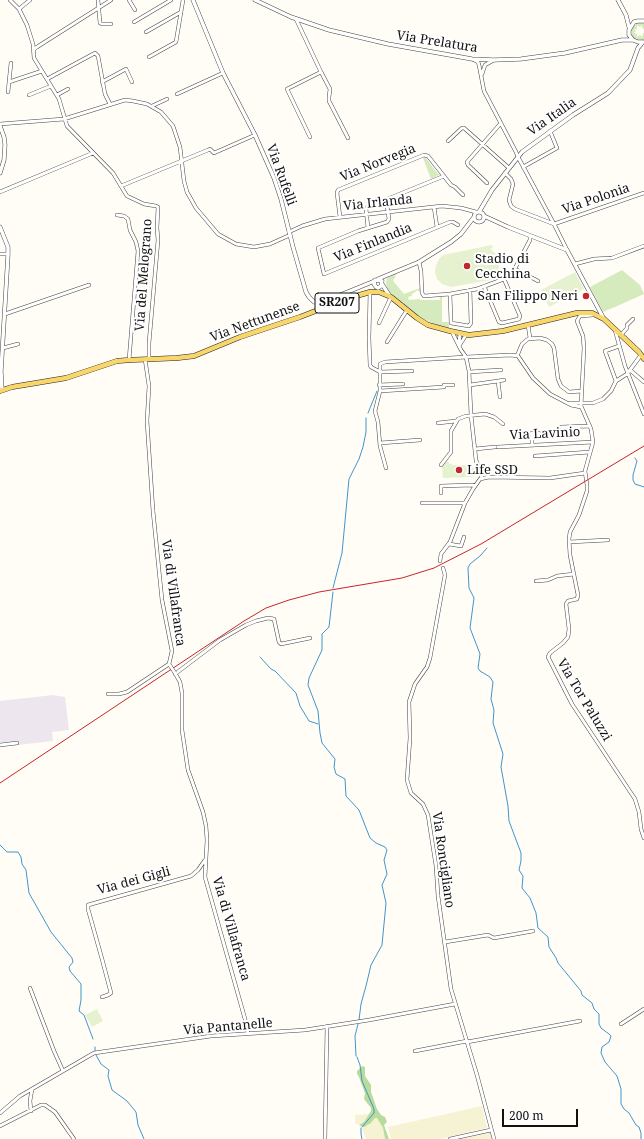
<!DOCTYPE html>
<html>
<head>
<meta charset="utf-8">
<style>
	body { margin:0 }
	#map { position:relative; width:644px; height:1139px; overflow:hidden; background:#fffdf5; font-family:"Noto Serif",serif }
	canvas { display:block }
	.scale { position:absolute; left:502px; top:1109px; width:76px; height:18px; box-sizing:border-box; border:2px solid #111; border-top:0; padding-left:5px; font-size:12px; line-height:14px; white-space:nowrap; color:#111; -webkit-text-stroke:3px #fff; paint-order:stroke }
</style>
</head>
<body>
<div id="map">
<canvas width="644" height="1139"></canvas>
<div class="scale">200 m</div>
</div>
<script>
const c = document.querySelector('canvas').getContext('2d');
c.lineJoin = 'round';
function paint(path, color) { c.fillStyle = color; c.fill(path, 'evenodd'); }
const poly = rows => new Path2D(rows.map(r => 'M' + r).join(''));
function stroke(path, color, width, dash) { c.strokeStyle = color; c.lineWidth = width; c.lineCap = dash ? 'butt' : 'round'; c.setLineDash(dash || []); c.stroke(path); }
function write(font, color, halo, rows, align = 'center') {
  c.font = font + ' "Noto Serif",serif'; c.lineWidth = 4; c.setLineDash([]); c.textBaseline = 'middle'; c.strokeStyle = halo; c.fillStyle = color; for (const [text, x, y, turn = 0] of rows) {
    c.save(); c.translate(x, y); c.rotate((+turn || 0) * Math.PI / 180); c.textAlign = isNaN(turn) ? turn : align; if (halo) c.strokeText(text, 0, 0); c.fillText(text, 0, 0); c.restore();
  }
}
paint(poly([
	[53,695,65,697,69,730,52,732,53,741,18,745,17,741,0,743,0,701]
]), '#eee6ef');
paint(poly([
	[482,1106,487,1128,439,1139,391,1139,388,1127],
	[370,1114,366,1120,362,1124,359,1125,355,1123,355,1115],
	[375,1118,377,1118,383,1128,385,1139,366,1139,362,1128,367,1125,370,1124],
	[490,1132,493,1139,456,1139]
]), '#f6f3d4');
paint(poly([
	[643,22,644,23,644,29,642,28,642,25,640,27,637,25,637,29,634,29,636,31,634,33,637,34,637,37,640,35,642,37,643,33,644,33,644,40,639,41,634,38,632,35,631,29,637,23],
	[425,157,438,174,440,174,439,175,431,179,423,158],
	[622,270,640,285,644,294,615,307,603,312,590,287],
	[397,273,393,281,404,294,420,288,420,293,418,290,412,294,412,296,408,297,409,300,420,299,420,300,440,300,440,297,442,296,442,322,449,322,449,328,436,325,420,317,388,291,386,284,387,278]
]), '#d5ebbd');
paint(poly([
	[362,1066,365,1067,365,1076,371,1085,371,1092,377,1109,381,1115,385,1117,387,1122,384,1125,389,1139,385,1139,383,1128,377,1118,375,1118,370,1124,367,1125,365,1127,363,1127,359,1125,364,1122,371,1111,371,1108,364,1099,365,1093,359,1077,357,1074,357,1071]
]), '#b9dc9c');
paint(poly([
	[492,245,493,248,490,249,496,254,499,262,499,267,496,275,490,280,451,287,442,284,437,279,435,272,436,265,439,259,443,255],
	[575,272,584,289,549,307,541,290],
	[444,462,449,462,449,464,452,464,452,465,471,465,478,474,472,476,472,477,443,478,442,466],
	[97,1009,103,1021,92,1027,85,1015]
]), '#e6f2cf');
stroke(poly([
	[368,413,377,391],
	[635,458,637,461,633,475,633,480,635,484,644,487],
	[487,548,480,556,470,564,468,568,469,588,474,598,470,628,480,654,478,668,480,671,490,677,493,682,491,699,494,710,493,723,503,754,501,767,508,806,509,821,521,853,521,861,519,870,523,876,522,888,530,898,536,913,538,928,548,937,549,947,556,958,558,963,581,991,582,995,592,1003,594,1009,599,1014,599,1024,601,1028,609,1034,611,1036,609,1042,602,1047,601,1053,605,1062,617,1076,621,1089,621,1104,624,1109,629,1113,636,1125,639,1127,641,1133,641,1139],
	[333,588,342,553,349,479,359,459,363,447,366,432,366,418],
	[333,592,329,627,322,634,322,650,309,678,308,685,318,711,320,733,322,743,335,759,334,767,336,774,345,779,346,796,359,810,370,838,376,843,385,847,387,850,384,860,387,874,382,885,386,903,382,945,371,965,366,986,361,1004,359,1020],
	[260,657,271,669,275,671,296,693,300,706,309,721,318,724],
	[0,845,7,852,18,852,21,857,22,864,26,870,29,893,51,932,72,958,73,962,69,967,70,971,81,984,81,1000,79,1011,84,1015,93,1039],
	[95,1047,95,1052],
	[96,1055,101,1064,109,1070,108,1076,112,1090,127,1101,136,1112,138,1125,144,1139],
	[356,1056,355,1036,358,1024],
	[357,1057,360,1065,362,1081,374,1109,374,1113,362,1127],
	[361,1128,361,1134,362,1139]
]), '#3f96cf', 1);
const minor = poly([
	[10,0,19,9,27,25,33,44,34,58,59,99,67,126,113,173,127,196,144,204,156,206,158,207,157,228,158,240,149,343,149,359],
	[98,0,100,23,102,24,111,24],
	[129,0,135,10],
	[19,9,30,0],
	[296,19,321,72,287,89,310,137],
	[134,22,171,0],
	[146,32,181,12],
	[33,50,37,47,111,0],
	[149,57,176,42,183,0],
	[474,60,478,62,479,65,484,91,516,152,518,157,554,224,644,193],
	[11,63,9,82,42,71],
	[321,72,330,89,329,97,329,101,348,138],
	[482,74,485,65,494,60],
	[47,79,95,53,98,56,105,94,110,104],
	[102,82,126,69,132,82],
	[8,92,9,82],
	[177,94,223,73],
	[29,95,51,86],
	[57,95,68,89],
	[152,106,167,99],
	[0,124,64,119,125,100,133,101,147,104,161,112,173,126,180,147,184,181,187,192,196,208,218,234,236,244,254,247,270,244,290,235],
	[448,141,462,128,464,128,509,168],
	[523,167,557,148,550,131],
	[505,173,511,179,513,184,509,200,511,206,515,209,554,224,567,250],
	[487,183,468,165,467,162,501,123],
	[121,186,208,150,210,149,214,153,255,135],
	[0,192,93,153],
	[386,199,389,219,387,222,358,231,318,248,324,274,450,222,453,222,458,225],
	[434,207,437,227],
	[117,215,124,216,128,219,130,230,136,242,138,251,129,360],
	[340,217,337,193,338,190,424,155,428,156,451,185,455,187,463,195],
	[368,228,366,209,368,207,444,176],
	[289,232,302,226,325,219,442,206,461,208,476,212],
	[0,254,8,254],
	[419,262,421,271,422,293,424,296,450,294,477,289,504,279,512,274,530,240,530,236],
	[575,264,594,259,612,258,644,246],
	[515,269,538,281],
	[484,286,499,322,502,323,519,319,520,316,504,279],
	[370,292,369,338,370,365,371,367,380,372],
	[450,294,451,323,469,326,471,323,470,290],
	[5,314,89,285],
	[593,315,580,316,577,321,583,336,584,348,581,406,591,429,593,442,585,471,587,485,587,491,579,515,570,532,569,539,570,555,578,595,577,599,568,601,566,604,569,629,568,637,563,643,550,653,548,657,572,704,635,799,639,812,641,829,644,838],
	[379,323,391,297],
	[528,325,530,338],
	[615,330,625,366,644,414],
	[452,332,461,350,466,357,511,355,518,356,533,378,550,394,571,405,581,407],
	[621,335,627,328,627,325,633,319],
	[387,342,407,310],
	[459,344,460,333],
	[459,346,466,335],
	[3,348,18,344],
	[517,356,522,344,528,339,540,338,547,340,552,344,554,348,558,379,561,386,569,392,582,391],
	[145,359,149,386,147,421,153,511,162,600,172,651,169,664,171,667],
	[630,370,644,382],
	[380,372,412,371],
	[469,372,501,370],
	[498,381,504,380],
	[616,381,605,351,619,346],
	[379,385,403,384],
	[470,385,498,381,500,397],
	[380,391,444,387,444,385,453,385],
	[569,403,593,403,603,399,611,391,616,381,627,374,641,355],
	[438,423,456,421],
	[561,427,590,426],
	[525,434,539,433],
	[532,434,532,445],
	[380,443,420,440],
	[498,447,593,442],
	[475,449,495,447],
	[535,456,590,452],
	[441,465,451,452,451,431,458,419,466,416,485,414,494,417,503,424],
	[386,468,380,446,378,422,375,411,380,391,380,364,385,362,466,357,469,371,471,415,476,460,482,478],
	[441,493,441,486,472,485,475,486],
	[422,503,465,503],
	[569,542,608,540],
	[449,544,461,546,464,537],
	[440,561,441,554,450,542,465,503,473,489,480,479,489,477,550,478,585,473],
	[443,568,445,575,430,658,427,667,415,684,409,702,410,738,407,780,411,793,423,804,428,815,436,866,438,896,451,989,477,1075,494,1139],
	[536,581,548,580,557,576,574,574],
	[175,673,180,682,182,693,182,730,188,770,203,812,206,826,207,840,205,877,245,1019,248,1033],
	[175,674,220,640,246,625,256,621,268,618,274,619,279,642,281,644,310,638],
	[108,694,119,694,127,692,169,664],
	[0,745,17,743],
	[445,942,488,935,494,938,533,931],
	[30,988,54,1051,63,1071],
	[102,997,108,995,111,993,102,959,88,909,88,905,191,876,198,870,205,860],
	[621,1024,644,1009],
	[467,1042,580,1021],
	[415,1051,467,1041],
	[31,1111,30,1101,32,1089,94,1053,211,1036,305,1030,369,1020,455,1004],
	[0,1113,20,1096,32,1089],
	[0,1126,41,1105,45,1105,55,1112,74,1139],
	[325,1139,327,1026],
	[450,1139,491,1130]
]);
const tertiary = poly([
	[193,0,223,73,255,135,274,178,281,199,293,247,306,292,309,297,314,302,323,302,377,280,382,281,381,286,378,288,376,287,374,284,375,280],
	[255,0,291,17,329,30,388,44,472,59,494,60,521,59,565,53,622,40,633,40],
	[618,0,626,15,629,27],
	[643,42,638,42,633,40,629,35,629,30,634,22,638,21,644,21],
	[0,126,4,137,5,145,4,160,0,173],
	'474 217a5 5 0 1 1 10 0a5 5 0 1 1-10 0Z',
	[479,212,492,190,522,152,573,115,608,93,630,70,638,48,643,42],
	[484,216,508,227,567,250,604,319],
	[0,227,8,247,8,255,1,371,2,390],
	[378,279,419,262,451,242,461,234,474,217],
	[382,284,389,295]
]);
const primary = poly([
	[0,391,12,387,66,378,117,361,129,360,177,358,194,356,240,337,300,317,349,298,370,292,379,292,391,297,417,318,428,325,450,331,469,335,503,331,577,313,592,313,604,319,639,352,644,359]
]);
stroke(minor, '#444', 4);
stroke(tertiary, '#444', 4.5);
stroke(primary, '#222', 5.5);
stroke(minor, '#fff', 3);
stroke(tertiary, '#fff', 3.5);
stroke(primary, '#f9d66b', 4.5);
stroke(poly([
	[0,783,244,621,266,608,289,600,319,592,402,578,434,568,481,544,644,446]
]), '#c4262e', 1);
const minorBridge = poly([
	[171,667,175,673]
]);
stroke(minorBridge, '#444', 4, []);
stroke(minorBridge, '#fff', 3);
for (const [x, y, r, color] of [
	[467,266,4,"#c4262e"],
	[586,296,4,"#c4262e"],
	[459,470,4,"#c4262e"]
]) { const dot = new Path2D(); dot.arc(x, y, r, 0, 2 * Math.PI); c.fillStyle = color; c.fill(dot); stroke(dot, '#fff', 1.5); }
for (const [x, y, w] of [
	[337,303,44]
]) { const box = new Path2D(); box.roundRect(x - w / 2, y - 10, w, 20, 3); c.fillStyle = '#fff'; c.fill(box); stroke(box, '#111', 1); }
write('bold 12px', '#111', null, [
	["SR207",337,303]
]);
write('13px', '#111', '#fff', [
	["Via Prelatura",437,42,9],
	["Via Italia",552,117,-35],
	["Via Norvegia",378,163,-22],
	["Via Rufelli",281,175,70],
	["Via Polonia",596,199,-19],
	["Via Irlanda",378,203,-6],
	["Via Finlandia",373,243,-22],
	["Via del Melograno",144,275,-86],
	["Via Nettunense",255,322,-20],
	["Via Lavinio",545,434,-3],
	["Via di Villafranca",173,593,82],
	["Via Tor Paluzzi",584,700,59],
	["Via Roncigliano",443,860,82],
	["Via dei Gigli",134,881,-15],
	["Via di Villafranca",231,929,74],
	["Via Pantanelle",228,1027,-5]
]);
write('13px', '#111', '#fff', [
	["Stadio di",475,259],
	["Cecchina",475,274],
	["San Filippo Neri",578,296,"right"],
	["Life SSD",467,470]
], 'left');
</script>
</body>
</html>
